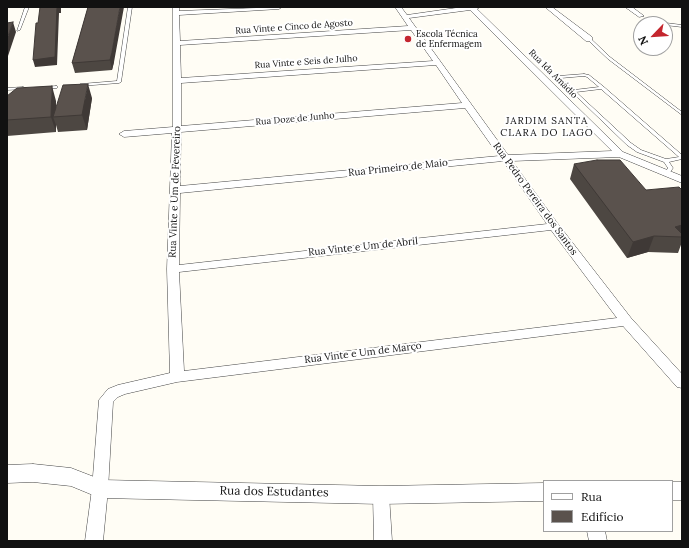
<!DOCTYPE html>
<html>
<head>
<meta charset="utf-8">
<style>
	body { margin:0 }
	#map { position:relative; width:689px; height:548px; overflow:hidden; background:#fffdf5; font-family:Lora,serif }
	canvas { display:block }
	.frame { position:absolute; inset:0; border:8px solid #111; pointer-events:none }
	.legend { position:absolute; left:543px; top:480px; width:130px; height:52px; box-sizing:border-box; background:#fff; border:1px solid #a0a0a0; margin:0; padding:5px 7px; list-style:none; font-size:12px; color:#111 }
	.legend li { display:flex; align-items:center; gap:8px; height:20px }
	.legend b { width:20px; border:1px solid #a0a0a0 }
	.north { position:absolute; left:633px; top:16px; width:40px; height:40px; box-sizing:border-box; background:#fff; border:1px solid #a0a0a0; border-radius:50%; rotate:245deg; font-size:11px; font-weight:700; line-height:16px; text-align:center; color:#111 }
	.north::after { content:''; display:block; margin:auto; width:14px; height:18px; background:#c4262e; clip-path:polygon(50% 0,100% 100%,50% 72%,0 100%) }
</style>
</head>
<body>
<div id="map">
<canvas width="689" height="548"></canvas>
<div class="frame"></div>
<ul class="legend">
<li><b style="height:5px;background:#fff"></b>Rua</li>
<li><b style="height:11px;background:#5a524d"></b>Edifício</li>
</ul>
<div class="north">N</div>
</div>
<script>
const c = document.querySelector('canvas').getContext('2d');
c.lineJoin = 'round';
const poly = rows => new Path2D(rows.map(r => 'M' + r).join(''));
function stroke(path, color, width, dash) { c.strokeStyle = color; c.lineWidth = width; c.lineCap = dash ? 'butt' : 'round'; c.setLineDash(dash || []); c.stroke(path); }
function paint(path, color) { c.fillStyle = color; c.fill(path, 'evenodd'); }
function write(font, color, halo, rows, align = 'center') {
  c.font = font + ' Lora,serif'; c.lineWidth = 4; c.setLineDash([]); c.textBaseline = 'middle'; c.strokeStyle = halo; c.fillStyle = color; for (const [text, x, y, turn = 0] of rows) {
    c.save(); c.translate(x, y); c.rotate((+turn || 0) * Math.PI / 180); c.textAlign = isNaN(turn) ? turn : align; if (halo) c.strokeText(text, 0, 0); c.fillText(text, 0, 0); c.restore();
  }
}
const service = poly([
	[25,7,29,7,20,30,17,31,25,7],
	[128,7,132,7,121,82,119,83,80,86,80,84,81,84,117,81,128,7],
	[658,22,682,25,682,27,665,25,665,24,659,24,657,23,658,22],
	[588,38,590,38,610,57,682,112,682,115,608,59,588,40,588,38],
	[584,74,589,75,604,87,682,155,682,159,669,162,673,168,668,175,664,175,664,174,668,168,664,162,637,152,627,145,572,92,570,92,570,90,556,77,558,76,584,74],
	[584,76,587,77,599,87,574,90,561,78,584,76],
	[601,89,679,157,666,159,641,150,631,143,576,92,601,89],
	[56,86,57,86,57,88,45,89,43,88,45,87,56,86],
	[23,87,25,88,24,89,7,90,7,88,23,87]
]);
const minor = poly([
	[173,7,179,7,179,11,282,7,279,9,179,15,180,41,408,26,395,7,401,7,407,15,463,7,480,7,477,9,623,152,682,176,682,183,619,157,512,161,558,224,631,318,682,374,682,388,677,387,623,326,177,382,125,394,118,397,113,402,108,489,103,541,85,541,92,489,99,400,108,389,118,385,170,373,167,269,172,133,124,137,119,134,124,131,173,127,173,7],
	[470,10,612,151,508,155,409,18,470,10],
	[411,30,433,61,181,78,180,45,411,30],
	[436,65,462,103,181,126,181,83,436,65],
	[465,108,499,156,180,186,181,132,465,108],
	[503,161,547,224,179,265,180,193,503,161],
	[551,230,617,318,184,371,179,272,551,230],
	[545,7,552,7,592,37,592,41,586,41,545,7],
	[625,7,632,7,644,16,639,17,625,7],
	[381,488,387,490,389,495,392,541,374,541,373,495,375,490,381,488],
	[587,531,605,531,607,541,589,541,587,531]
]);
const tertiary = poly([
	[33,464,71,468,102,480,381,486,544,483,544,501,381,504,100,498,71,486,33,482,7,483,7,465,33,464],
	[672,482,682,482,682,500,672,500,672,482]
]);
stroke(service, '#444', 1);
stroke(minor, '#444', 1);
stroke(tertiary, '#444', 1);
paint(service, '#fff');
paint(minor, '#fff');
paint(tertiary, '#fff');
paint(poly([
	[88,7,114,62,112,70,75,73,72,63],
	[7,96,56,101,56,108,92,98,87,130,58,132,56,125,56,132,7,136],
	[574,164,646,190,682,190,682,242,678,253,648,252,627,258,570,179]
]), '#4d4742');
paint(poly([
	[57,7,61,7,61,13,59,13,57,65,35,67,33,60],
	[120,7,124,7,114,62,112,70,110,60],
	[13,22,16,32,7,59,7,39],
	[88,84,92,98,87,130,82,115],
	[52,86,56,101,56,117,53,117,56,125,56,132,51,117],
	[682,225,682,237,675,227],
	[654,236,648,252,627,258,633,242]
]), '#3f3936');
const building = poly([
	[40,7,57,7,55,57,33,60,36,23,38,23,40,7],
	[88,7,120,7,112,52,110,60,72,63,88,7],
	[13,22,7,39,7,23,13,22],
	[88,84,82,115,53,117,63,85,88,84],
	[52,86,51,117,7,120,7,96,17,88,52,86],
	[597,160,620,160,646,190,679,187,682,190,682,225,675,227,682,234,682,237,654,236,633,242,574,164,597,160]
]);
paint(building, '#5a524d');
stroke(building, '#3f3936', 1);
for (const [x, y, r, color] of [
	[408,39,4,"#c4262e"]
]) { const dot = new Path2D(); dot.arc(x, y, r, 0, 2 * Math.PI); c.fillStyle = color; c.fill(dot); stroke(dot, '#fff', 1.5); }
write('9px', '#111', '#fff', [
	["Rua Vinte e Cinco de Agosto",294,27,-4],
	["Rua Vinte e Seis de Julho",306,62,-4],
	["Rua Ida Amádio",553,74,45],
	["Rua Doze de Junho",295,119,-5]
]);
write('9px', '#111', '#fff', [
	["Escola Técnica",416,34],
	["de Enfermagem",416,44]
], 'left');
c.letterSpacing = '1px';
write('10px', '#111', '#fff', [
	["JARDIM SANTA",547,121],
	["CLARA DO LAGO",547,133]
]);
c.letterSpacing = '0px';
write('10px', '#111', '#fff', [
	["Rua Primeiro de Maio",398,168,-6],
	["Rua Vinte e Um de Fevereiro",175,192,-88],
	["Rua Pedro Pereira dos Santos",535,199,54],
	["Rua Vinte e Um de Abril",363,247,-6],
	["Rua Vinte e Um de Março",363,353,-7]
]);
write('12px', '#111', '#fff', [
	["Rua dos Estudantes",274,492,1]
]);
</script>
</body>
</html>
